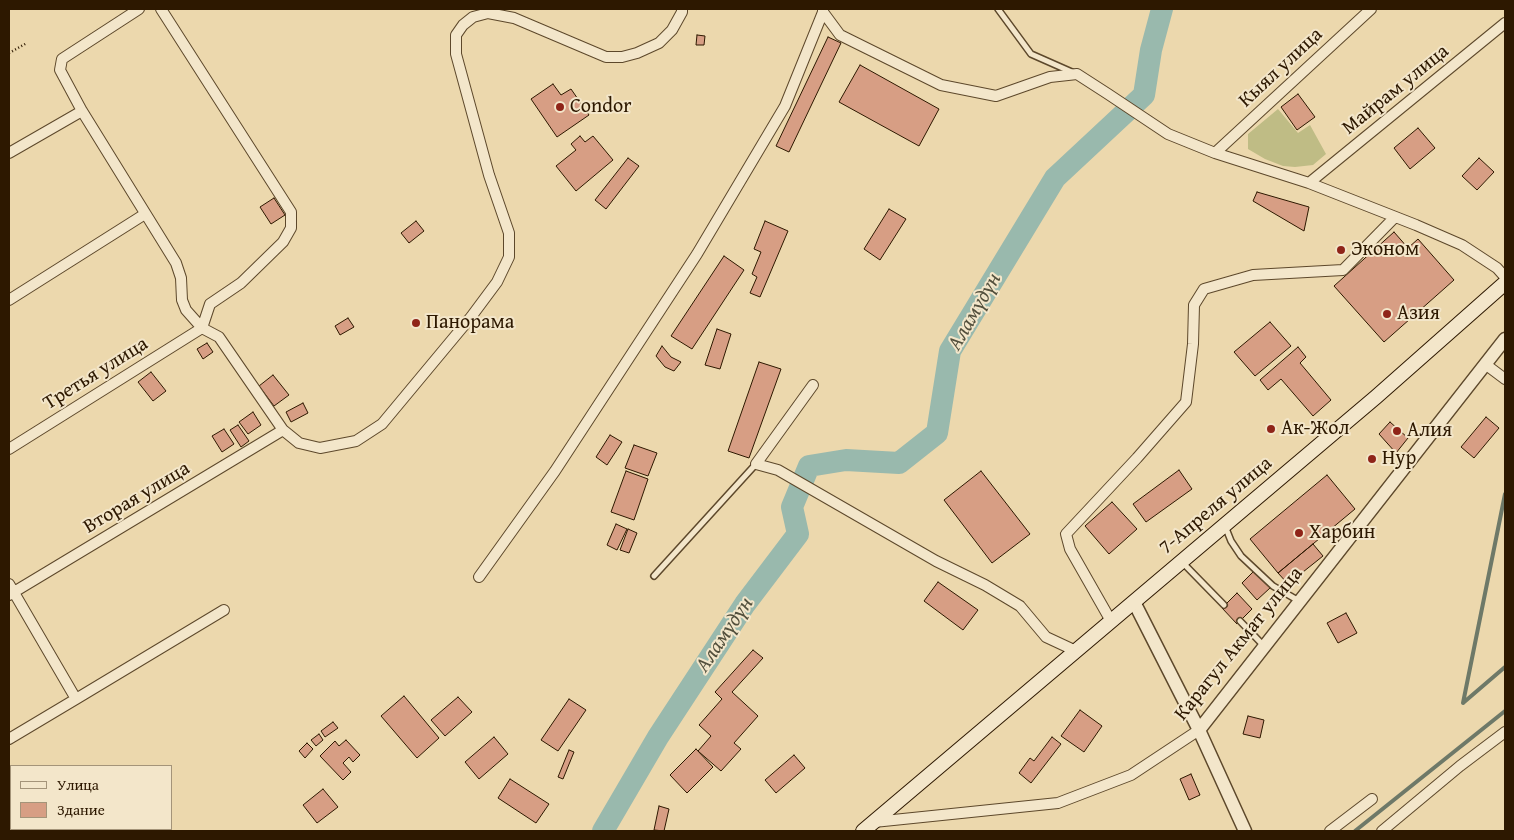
<!DOCTYPE html>
<html>
<head>
<meta charset="utf-8">
<style>
	body { margin:0 }
	#map { position:relative; width:1514px; height:840px; overflow:hidden; background:#ecd8ad; font-family:"Gentium Book Plus",serif }
	canvas { display:block }
	.frame { position:absolute; inset:0; border:10px solid #2d1800; pointer-events:none }
	.legend { position:absolute; left:10px; top:765px; width:162px; height:65px; box-sizing:border-box; background:#f3e6ca; border:1px solid #a49479; margin:0; padding:6px 9px; list-style:none; font-size:15px; color:#2d1800 }
	.legend li { display:flex; align-items:center; gap:10px; height:25px }
	.legend b { width:25px; border:1px solid #a49479 }
</style>
</head>
<body>
<div id="map">
<canvas width="1514" height="840"></canvas>
<div class="frame"></div>
<ul class="legend">
<li><b style="height:6px;background:#f3e6ca"></b>Улица</li>
<li><b style="height:14px;background:#d79e84"></b>Здание</li>
</ul>
</div>
<script>
const c = document.querySelector('canvas').getContext('2d');
c.lineJoin = 'round';
function paint(path, color) { c.fillStyle = color; c.fill(path, 'evenodd'); }
const poly = rows => new Path2D(rows.map(r => 'M' + r).join(''));
function stroke(path, color, width, dash) { c.strokeStyle = color; c.lineWidth = width; c.lineCap = dash ? 'butt' : 'round'; c.setLineDash(dash || []); c.stroke(path); }
function write(font, color, halo, rows, align = 'center') {
  c.font = font + ' "Gentium Book Plus",serif'; c.lineWidth = 4; c.setLineDash([]); c.textBaseline = 'middle'; c.strokeStyle = halo; c.fillStyle = color; for (const [text, x, y, turn = 0] of rows) {
    c.save(); c.translate(x, y); c.rotate((+turn || 0) * Math.PI / 180); c.textAlign = isNaN(turn) ? turn : align; if (halo) c.strokeText(text, 0, 0); c.fillText(text, 0, 0); c.restore();
  }
}
paint(poly([
	[1278,109,1298,133,1310,125,1326,154,1313,165,1295,167,1283,166,1265,159,1248,149,1248,134]
]), '#bfbc85');
stroke(poly([
	[1463,703,1505,494],
	[1463,703,1505,667],
	[1355,831,1505,711]
]), '#6e7968', 4);
stroke(poly([
	[603,831,658,737,745,604,798,534,792,507,809,466,846,460,899,463,937,433,950,351,1055,178,1144,95,1151,50,1162,9]
]), '#99b9ad', 22);
const building = poly([
	[697,35,705,36,704,45,696,45,697,35],
	[828,37,841,43,789,152,776,146,828,37],
	[860,65,939,109,919,146,839,102,860,65],
	[553,84,561,95,571,89,589,115,557,137,531,99,553,84],
	[1298,94,1315,117,1297,130,1281,107,1298,94],
	[1418,128,1435,148,1410,169,1394,148,1418,128],
	[580,136,585,142,593,136,613,160,576,191,556,166,576,150,571,144,580,136],
	[628,158,639,166,606,209,595,200,628,158],
	[1479,158,1494,172,1477,190,1462,176,1479,158],
	[1257,192,1309,207,1304,231,1253,201,1257,192],
	[274,198,285,215,271,224,260,207,274,198],
	[889,209,906,219,880,260,864,249,889,209],
	[416,221,424,231,409,243,401,233,416,221],
	[765,221,788,231,760,297,750,293,757,277,752,274,761,252,754,249,765,221],
	[1394,232,1408,248,1418,239,1454,280,1384,342,1334,286,1394,232],
	[724,256,744,270,692,349,671,336,724,256],
	[348,318,354,327,340,335,335,326,348,318],
	[1270,322,1291,346,1255,376,1234,352,1270,322],
	[717,329,731,334,720,369,705,365,717,329],
	[207,343,213,352,203,359,197,349,207,343],
	[662,346,671,357,681,362,674,371,665,367,656,356,662,346],
	[1298,347,1306,357,1300,363,1331,400,1313,416,1281,379,1268,390,1260,380,1298,347],
	[759,362,781,369,749,458,728,451,759,362],
	[151,372,166,391,153,401,138,382,151,372],
	[273,375,289,395,274,406,259,386,273,375],
	[303,403,308,413,291,422,286,412,303,403],
	[253,412,261,425,248,434,239,422,253,412],
	[1486,417,1499,428,1474,458,1461,447,1486,417],
	[1390,422,1408,438,1396,453,1379,434,1390,422],
	[238,425,249,441,241,447,230,430,238,425],
	[224,429,234,444,222,452,212,436,224,429],
	[610,435,622,442,607,465,596,457,610,435],
	[634,445,657,453,648,476,625,468,634,445],
	[1179,470,1192,489,1146,522,1133,504,1179,470],
	[626,471,648,479,634,520,611,512,626,471],
	[981,471,1030,534,992,563,944,500,981,471],
	[1327,475,1355,509,1278,573,1250,539,1327,475],
	[1112,502,1137,529,1109,554,1085,526,1112,502],
	[616,524,627,529,617,550,607,545,616,524],
	[628,529,637,533,629,553,620,550,628,529],
	[1313,544,1323,556,1288,584,1278,573,1313,544],
	[1254,571,1270,588,1257,600,1242,583,1254,571],
	[938,582,978,610,963,630,924,601,938,582],
	[1237,593,1252,609,1237,624,1222,608,1237,593],
	[1346,613,1357,633,1338,643,1327,623,1346,613],
	[753,650,763,658,732,692,758,716,734,743,741,749,721,771,698,751,711,736,699,725,722,699,715,692,753,650],
	[404,696,439,738,417,758,381,716,404,696],
	[458,697,472,712,445,736,431,720,458,697],
	[569,699,586,710,558,751,541,740,569,699],
	[1080,710,1102,726,1084,752,1061,736,1080,710],
	[1248,716,1264,720,1260,738,1243,734,1248,716],
	[333,722,338,728,325,737,321,731,333,722],
	[319,734,323,740,316,746,311,740,319,734],
	[494,737,508,754,479,779,465,762,494,737],
	[1052,737,1061,744,1031,783,1019,773,1030,758,1034,761,1052,737],
	[346,740,360,755,353,762,349,757,343,763,351,772,343,780,320,756,335,741,339,746,346,740],
	[307,743,313,749,305,758,299,751,307,743],
	[696,749,713,767,687,793,670,775,696,749],
	[569,750,574,752,563,779,558,777,569,750],
	[794,755,805,768,776,793,765,780,794,755],
	[1191,774,1200,795,1189,800,1180,779,1191,774],
	[510,779,549,804,536,823,498,798,510,779],
	[323,789,338,807,317,823,303,805,323,789],
	[659,806,669,809,664,831,654,830,659,806]
]);
paint(building, '#d79e84');
stroke(building, '#2d1800', 1);
const service = poly([
	[998,9,1031,54,1074,73],
	[1225,526,1231,541,1241,556,1273,586,1299,601],
	[1182,562,1224,605],
	[654,576,756,464],
	[1240,621,1264,646]
]);
const minor = poly([
	[139,9,62,59,60,70,82,111,176,263,181,278,182,300,186,310,202,328,219,337,283,430,299,443,320,448,356,441,382,424,471,317,497,282,509,257,509,233,489,175,456,54,456,35,463,25,473,17,488,13,514,18,606,57,622,57,637,53,659,43,672,30,682,12,682,9],
	[161,9,291,212,291,228,283,242,241,283,210,304,202,328],
	[823,9,823,12,840,35,941,85,996,96,1050,77,1077,74,1108,94,1168,134,1215,153,1309,183,1416,225,1462,245,1497,268,1505,277],
	[9,153,82,111],
	[1215,153,1371,9],
	[1309,183,1505,23],
	[9,300,145,214],
	[1485,364,1505,379],
	[813,385,756,464,778,470,936,561,985,585,1020,606,1046,637,1076,651],
	[9,449,202,328],
	[479,577,555,471,697,254,785,106,823,12],
	[9,584,76,699,224,610],
	[9,595,283,430],
	[1111,621,1070,549,1066,534,1137,458,1186,402,1193,344,1194,305,1204,289,1253,275,1343,270,1395,217],
	[9,739,76,699],
	[874,822,1058,803,1131,775,1199,730],
	[1330,831,1372,799],
	[1382,831,1460,766,1505,732]
]);
const tertiary = poly([
	[1134,602,1199,730,1245,831],
	[1199,730,1505,339]
]);
const secondary = poly([
	[863,831,1376,397,1505,283]
]);
stroke(service, '#5d482b', 8);
stroke(minor, '#5d482b', 12);
stroke(tertiary, '#5d482b', 15);
stroke(secondary, '#2d1800', 16);
stroke(poly([
	[9,53,27,43]
]), '#2d1800', 2.5, [1, 2.5]);
stroke(service, '#f3e6ca', 5);
stroke(minor, '#f3e6ca', 10);
stroke(tertiary, '#f3e6ca', 12);
stroke(secondary, '#f3e6ca', 14);
for (const [x, y, r, color] of [
	[560,107,5,"#8f2418"],
	[1341,250,5,"#8f2418"],
	[1387,314,5,"#8f2418"],
	[416,323,5,"#8f2418"],
	[1271,429,5,"#8f2418"],
	[1397,431,5,"#8f2418"],
	[1372,459,5,"#8f2418"],
	[1299,533,5,"#8f2418"]
]) { const dot = new Path2D(); dot.arc(x, y, r, 0, 2 * Math.PI); c.fillStyle = color; c.fill(dot); stroke(dot, '#f3e6ca', 2); }
write('20px', '#2d1800', '#f3e6ca', [
	["Кыял улица",1281,68,-43],
	["Майрам улица",1396,90,-39],
	["Третья улица",96,374,-32],
	["Вторая улица",137,498,-31],
	["7-Апреля улица",1216,506,-40],
	["Карагул Акмат улица",1239,644,-51]
]);
write('20px', '#2d1800', '#f3e6ca', [
	["Condor",570,107],
	["Эконом",1351,250],
	["Азия",1397,314],
	["Панорама",426,323],
	["Ак-Жол",1281,429],
	["Алия",1407,431],
	["Нур",1382,459],
	["Харбин",1309,533]
], 'left');
write('italic 21px', '#53503d', '#f3e6ca', [
	["Аламүдүн",975,312,-60],
	["Аламүдүн",725,635,-56]
]);
</script>
</body>
</html>
